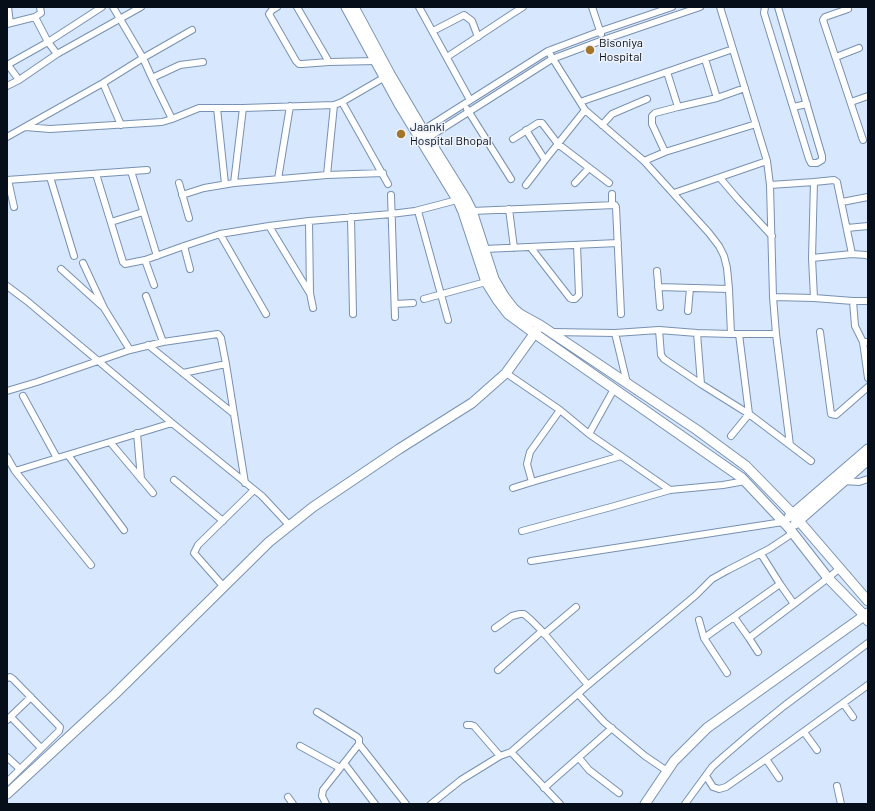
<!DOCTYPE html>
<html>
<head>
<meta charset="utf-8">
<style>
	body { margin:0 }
	#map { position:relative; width:875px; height:811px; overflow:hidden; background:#d7e7fd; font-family:Barlow,sans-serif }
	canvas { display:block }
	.frame { position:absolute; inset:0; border:8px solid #060e1a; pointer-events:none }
</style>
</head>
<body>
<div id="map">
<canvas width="875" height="811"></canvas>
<div class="frame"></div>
</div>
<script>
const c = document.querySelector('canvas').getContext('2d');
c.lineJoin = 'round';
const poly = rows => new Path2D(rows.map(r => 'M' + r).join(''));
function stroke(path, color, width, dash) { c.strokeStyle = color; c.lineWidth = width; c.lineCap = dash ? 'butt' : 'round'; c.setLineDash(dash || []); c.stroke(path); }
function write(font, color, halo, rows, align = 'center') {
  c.font = font + ' Barlow,sans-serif'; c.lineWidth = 3; c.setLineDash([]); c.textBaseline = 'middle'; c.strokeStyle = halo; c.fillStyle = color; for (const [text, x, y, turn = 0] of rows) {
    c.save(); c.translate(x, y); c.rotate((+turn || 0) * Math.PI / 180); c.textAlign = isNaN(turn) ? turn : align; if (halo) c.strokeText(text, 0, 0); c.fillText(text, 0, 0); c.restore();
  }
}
const street = poly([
	[8,7,10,23],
	[113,7,143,58,152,78,172,119],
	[277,7,272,10,269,14,296,61,299,64,302,64,329,62],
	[297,7,329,62,376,61],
	[419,7,470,100],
	[592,7,601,34],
	[720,7,767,161,770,185],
	[765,7,764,13,809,159,811,163,817,163,822,160,822,156,778,7],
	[847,7,848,9,825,17,823,20,863,140],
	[35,17,41,13,40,7],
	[7,24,35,17,48,42,57,54],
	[433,31,464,15,472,21,478,37],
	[548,51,585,110,644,161,709,233,719,246,724,256,727,268,729,289,731,334],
	[447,57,512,14,523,7],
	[836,57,859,48],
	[705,59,717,98],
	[7,65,48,42,102,7],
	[8,65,19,80],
	[667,72,678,107],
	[152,78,180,65,203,62],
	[103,83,121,125],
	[7,86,19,80,57,54,141,7],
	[342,102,388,184],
	[580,102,733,49],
	[851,102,868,96],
	[793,107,807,104],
	[217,108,225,184],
	[467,109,511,179],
	[602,125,612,114,647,99],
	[25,127,50,129,162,122,172,119,199,108,243,108,334,105,342,102,385,77],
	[526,130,545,160],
	[420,132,548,51,601,31,672,7],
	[7,137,103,83,143,58,192,30],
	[426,139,552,59,603,40,700,7],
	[513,139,538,123,542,123,558,144,609,183],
	[665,152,652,124,652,116,655,113,678,107,717,98,745,88],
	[644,161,665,152,756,124],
	[131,171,157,256],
	[96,174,123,262,125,264,145,260,184,246,220,234,269,226,309,221,391,214,415,211,457,200],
	[327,175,334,105],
	[50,177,74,256],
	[720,178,737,198,772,236],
	[278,179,290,106],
	[7,180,147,170],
	[8,180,14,207],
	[814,182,834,180,837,182,852,254],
	[179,183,189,218],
	[234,183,243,108],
	[575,183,589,168],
	[526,185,545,160,585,110],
	[674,193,767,161],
	[612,194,612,205],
	[182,195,204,188,234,183,327,175,383,173],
	[391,195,395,317],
	[842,202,868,197],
	[509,209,514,248],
	[418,211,448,320],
	[472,211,615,205,616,207,621,314],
	[351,217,353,314],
	[309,221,310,293,313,308],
	[111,222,143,212],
	[269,226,309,292],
	[847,228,868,226],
	[220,234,266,314],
	[184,246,190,269],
	[531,248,570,298,572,299,575,299,579,295,577,245],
	[484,249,618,243],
	[145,260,154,285],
	[83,263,104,308,130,350],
	[61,269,102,306],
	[657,271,660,307],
	[7,286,27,301,172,423,262,496,290,526],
	[658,287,729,289],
	[146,296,163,342],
	[773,297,770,185,814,182,812,258],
	[814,298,812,258,852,254,866,255,868,256],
	[424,299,486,282],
	[395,304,413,303],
	[688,311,690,288],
	[551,332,615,333,659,330],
	[820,332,831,414,836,415,868,387],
	[615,333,627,383],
	[697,333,701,384],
	[776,334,731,334,697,333,659,330,661,355,664,359,701,384,749,414,790,445],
	[863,342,855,326,853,301,868,301],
	[868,342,863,342,868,378],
	[148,345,234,414],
	[183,373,226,364],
	[506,373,560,410,589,434,621,456],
	[7,391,37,382,130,350,163,342,218,334,221,338,226,364,245,483],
	[23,396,57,458],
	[137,433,141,479],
	[589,434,614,389],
	[731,436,749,414,739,334],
	[110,442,153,493],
	[68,455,124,530],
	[7,457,15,471,91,565],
	[811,461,790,445,776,334,773,297,814,298,853,301],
	[15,471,172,423],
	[174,480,223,521],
	[844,481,859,482,868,479],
	[532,482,527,464,530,452,560,410],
	[513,488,532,482,621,456,670,490],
	[522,531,611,507,670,490,723,485,745,481],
	[761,554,780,584],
	[531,561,783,522],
	[223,586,194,553,198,545,254,490],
	[794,604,828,578,840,568],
	[699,620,704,638,727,673],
	[495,628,512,616,520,614,524,614,531,620,542,631,588,685],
	[544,634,576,607],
	[704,638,780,584,794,604,749,638,734,617],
	[749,638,758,652],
	[498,670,542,631],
	[7,678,10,677,13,679,60,727,59,731,7,782],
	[578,694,604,722,645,756,667,771],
	[843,703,853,717],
	[317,712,357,737,359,739,359,744,323,790,322,796,326,804],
	[11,717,41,748],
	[7,720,31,697],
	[467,725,471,725,474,726,500,756],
	[804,732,817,750],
	[359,744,406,804],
	[300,746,340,768],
	[511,752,560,804],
	[7,757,20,769],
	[579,758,589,770,619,793],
	[766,759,779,778],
	[344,763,375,804],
	[706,776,713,787,719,789,726,787,766,759,868,685],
	[837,786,841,804],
	[544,788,612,728],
	[288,797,293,804],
	[431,804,461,780,500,756,511,752,588,685,696,595,712,579,728,570,769,549,793,533],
	[685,804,712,767,723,757,752,732,784,706,868,643]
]);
const secondary = poly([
	[346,7,400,106,459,203,463,212,486,282,498,301,508,314,534,333,742,478,789,528,828,578,864,615,868,621],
	[354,7,390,74,423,130,466,199,472,211,494,279,504,296,514,309,520,314,540,325,697,430,746,466,793,514,868,601],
	[789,517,868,449],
	[795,524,868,460],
	[7,794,115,694,269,542,313,507,399,449,472,403,506,373,537,330],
	[645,804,674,761,707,728,868,613]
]);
stroke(street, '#7891b2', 8);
stroke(secondary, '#7891b2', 11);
stroke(street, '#fff', 6);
stroke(secondary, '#fff', 9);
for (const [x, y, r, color] of [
	[590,50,5,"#a47629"],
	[401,134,5,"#a47629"]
]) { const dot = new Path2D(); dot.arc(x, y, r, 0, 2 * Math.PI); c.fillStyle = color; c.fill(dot); stroke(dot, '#eef3fb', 1.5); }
write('12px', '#060e1a', '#eef3fb', [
	["Bisoniya",599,43],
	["Hospital",599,57],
	["Jaanki",410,127],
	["Hospital Bhopal",410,141]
], 'left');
</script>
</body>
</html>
